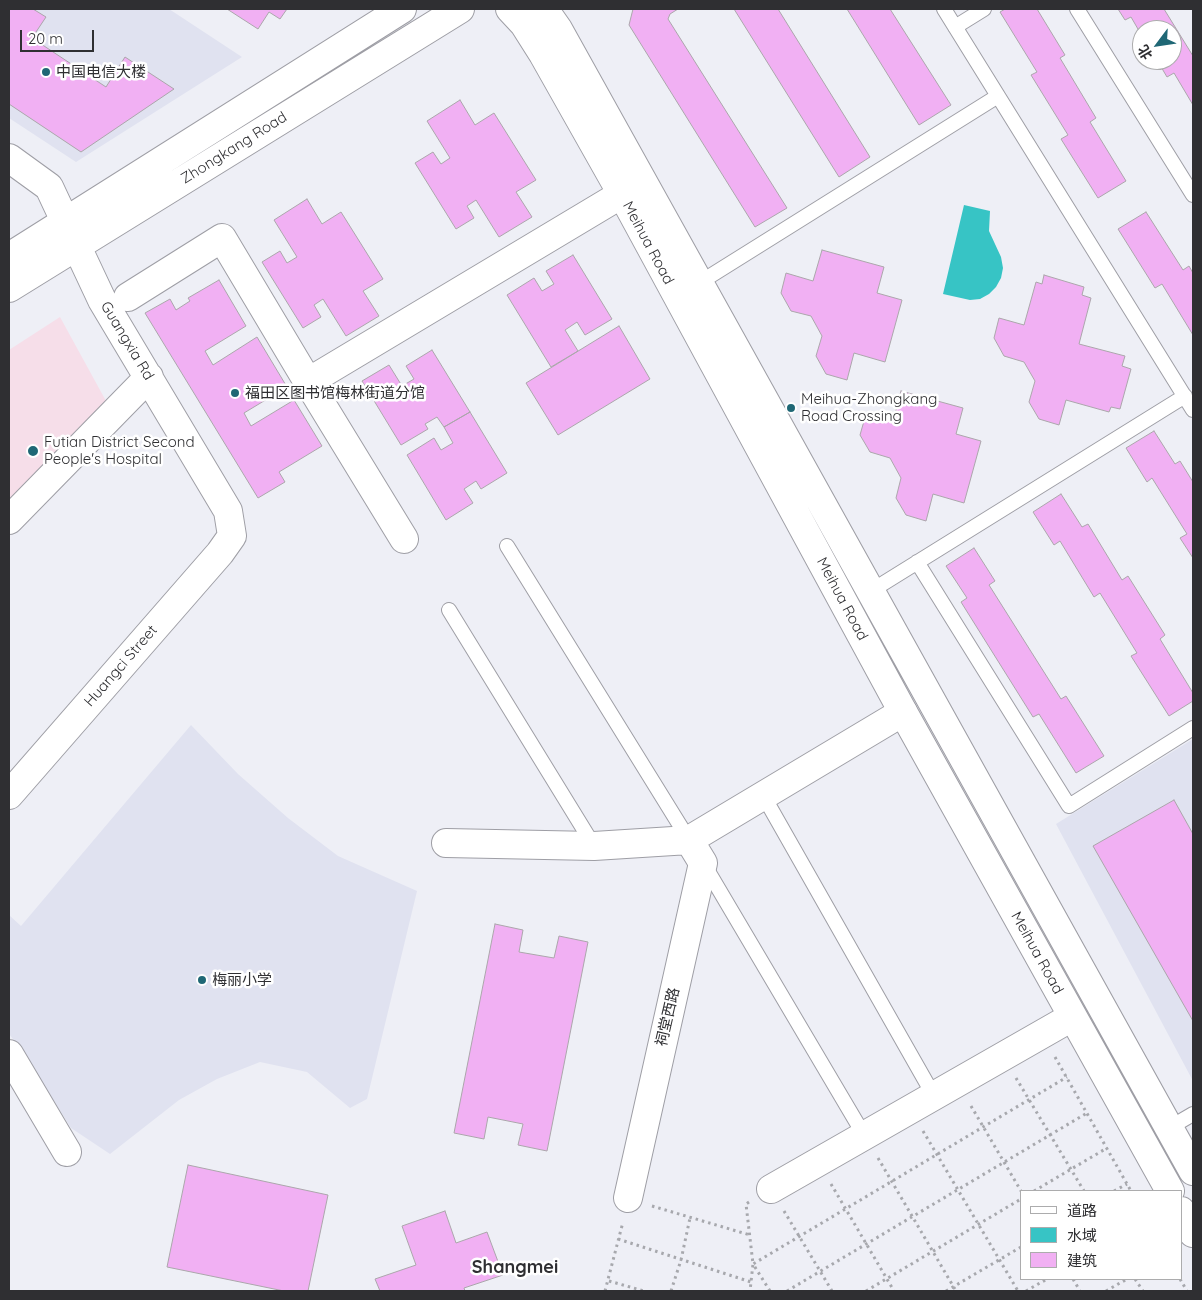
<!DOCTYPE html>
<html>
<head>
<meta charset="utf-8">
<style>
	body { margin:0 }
	#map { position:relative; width:1202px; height:1300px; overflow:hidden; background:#eeeff6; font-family:Quicksand,"Noto Sans SC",sans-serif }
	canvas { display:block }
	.frame { position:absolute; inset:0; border:10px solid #2f2f32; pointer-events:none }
	.legend { position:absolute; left:1020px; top:1190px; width:162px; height:90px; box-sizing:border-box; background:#fff; border:1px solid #acacad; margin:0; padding:6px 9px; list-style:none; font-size:15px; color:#2f2f32 }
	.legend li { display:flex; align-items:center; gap:10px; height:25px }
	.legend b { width:25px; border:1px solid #acacad }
	.north { position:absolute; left:1132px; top:20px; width:50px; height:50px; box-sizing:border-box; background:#fff; border:1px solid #acacad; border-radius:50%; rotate:239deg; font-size:14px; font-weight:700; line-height:20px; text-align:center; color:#2f2f32 }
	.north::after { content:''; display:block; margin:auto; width:18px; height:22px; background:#1f6775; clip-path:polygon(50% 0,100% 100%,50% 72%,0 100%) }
	.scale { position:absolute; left:20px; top:30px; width:74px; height:22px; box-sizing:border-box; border:2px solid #2f2f32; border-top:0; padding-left:6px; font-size:15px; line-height:18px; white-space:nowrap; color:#2f2f32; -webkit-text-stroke:4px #fff; paint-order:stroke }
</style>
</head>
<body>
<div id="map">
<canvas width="1202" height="1300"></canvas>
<div class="frame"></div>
<ul class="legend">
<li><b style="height:6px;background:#fff"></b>道路</li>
<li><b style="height:14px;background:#37c4c5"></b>水域</li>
<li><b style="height:14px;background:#f1b0f3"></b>建筑</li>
</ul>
<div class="north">北</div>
<div class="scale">20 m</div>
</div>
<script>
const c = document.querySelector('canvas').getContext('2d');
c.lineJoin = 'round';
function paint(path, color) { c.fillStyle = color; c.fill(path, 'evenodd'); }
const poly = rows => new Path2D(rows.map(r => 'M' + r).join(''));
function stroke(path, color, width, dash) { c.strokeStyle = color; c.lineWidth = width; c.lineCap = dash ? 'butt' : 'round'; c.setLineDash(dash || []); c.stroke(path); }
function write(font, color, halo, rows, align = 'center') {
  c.font = font + ' Quicksand,"Noto Sans SC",sans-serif'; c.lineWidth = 5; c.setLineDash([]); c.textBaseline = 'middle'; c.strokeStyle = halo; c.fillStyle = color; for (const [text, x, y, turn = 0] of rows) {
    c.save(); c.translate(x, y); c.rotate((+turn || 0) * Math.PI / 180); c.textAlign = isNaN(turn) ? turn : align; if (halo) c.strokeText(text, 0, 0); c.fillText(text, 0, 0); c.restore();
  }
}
paint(poly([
	[9,9,169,9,242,57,76,162,9,118],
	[191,725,238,774,288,818,338,856,417,891,367,1099,350,1108,307,1072,260,1062,217,1079,179,1100,110,1154,71,1128,21,1049,9,1034,9,915,21,926],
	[1193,739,1193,1081,1056,824]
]), '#e0e2f0');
paint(poly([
	[60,317,106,401,9,501,9,350]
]), '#f6dee9');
paint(poly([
	[964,205,990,211,989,231,1001,257,1003,268,1001,278,996,287,989,294,980,299,970,300,943,294]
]), '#37c4c5');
const building = poly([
	[9,9,33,9,46,17,32,38,106,87,125,57,174,89,81,152,9,104,9,9],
	[227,9,287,9,280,19,269,12,258,29,227,9],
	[633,9,678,9,670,14,668,19,787,208,755,227,629,25,633,9],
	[734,9,778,9,870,157,839,177,734,9],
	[847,9,890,9,951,105,919,125,847,9],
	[1005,9,1037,9,1065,55,1060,58,1096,118,1090,122,1126,181,1098,198,1061,139,1068,135,1031,75,1037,72,1000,12,1005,9],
	[1118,9,1164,9,1193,56,1193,105,1174,73,1167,77,1157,60,1172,60,1172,30,1142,30,1142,36,1131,17,1125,20,1118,9],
	[460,100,475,125,494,113,536,180,516,192,532,217,499,237,476,200,467,206,474,218,456,229,415,163,433,152,441,164,450,158,427,121,460,100],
	[307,199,322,224,341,212,383,279,363,291,379,316,346,336,323,299,314,305,321,317,303,328,262,262,280,251,287,263,297,257,274,220,307,199],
	[1146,212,1183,270,1189,266,1193,273,1193,335,1162,284,1155,288,1118,229,1146,212],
	[822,250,884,267,877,293,902,300,885,362,854,353,847,380,826,374,816,356,822,336,811,316,791,311,781,293,786,273,813,281,822,250],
	[573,255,612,319,585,335,577,322,565,330,578,351,551,367,507,295,534,278,542,291,554,284,546,271,573,255],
	[1044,275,1084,287,1082,295,1091,298,1079,344,1125,356,1122,366,1131,369,1120,409,1111,407,1109,412,1066,400,1059,425,1039,419,1029,402,1035,381,1024,362,1004,356,994,338,999,318,1024,325,1036,282,1042,284,1044,275],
	[219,280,246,326,205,351,213,365,257,337,287,387,244,413,251,426,294,400,322,446,279,472,285,482,258,498,145,313,170,299,176,310,190,301,188,298,219,280],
	[619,326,650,379,558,435,526,383,619,326],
	[432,350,470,412,444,427,437,417,425,424,428,429,401,445,362,381,389,365,402,386,414,379,406,366,432,350],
	[901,391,963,408,956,434,981,441,964,503,933,494,926,521,906,515,896,498,901,478,890,458,870,452,860,435,866,414,893,422,901,391],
	[470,412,507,473,481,489,476,481,464,489,473,503,446,520,407,455,434,438,441,450,453,443,444,427,470,412],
	[1154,431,1175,464,1180,461,1193,482,1193,558,1180,538,1187,534,1152,478,1147,482,1126,448,1154,431],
	[1061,494,1082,527,1088,524,1122,580,1128,576,1165,635,1160,639,1193,693,1193,701,1169,716,1131,656,1137,653,1100,593,1094,597,1060,541,1054,545,1033,512,1061,494],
	[974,548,995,581,989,585,1061,699,1066,696,1104,756,1076,773,1039,714,1033,717,961,602,967,598,946,566,974,548],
	[1174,800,1193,834,1193,1021,1093,846,1174,800],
	[495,924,523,930,519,952,554,958,559,936,588,942,547,1151,518,1145,523,1124,488,1117,484,1139,454,1133,495,924],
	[188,1165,328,1195,308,1291,284,1291,167,1267,188,1165],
	[445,1211,456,1243,487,1232,503,1275,464,1288,465,1291,380,1291,375,1279,416,1265,402,1226,445,1211]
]);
paint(building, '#f1b0f3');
stroke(building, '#aba6ab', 1);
const service = poly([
	[944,9,1193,410],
	[1077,9,1193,195],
	[955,27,984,9],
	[699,283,998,96],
	[507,546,689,840],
	[917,562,1069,806,1193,728],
	[871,591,1185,396],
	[449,610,594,846],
	[763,795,934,1096],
	[705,866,864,1135],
	[1169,1128,1193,1114]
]);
const minor = poly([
	[9,158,49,187,102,300,228,511,232,536,220,553,9,795],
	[128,297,222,238,308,382,622,194],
	[308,382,404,539],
	[9,520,149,377],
	[446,843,594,846,689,840,903,712],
	[9,1054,67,1152],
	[771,1189,1072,1017],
	[628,1198,703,863,689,840]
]);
const secondary = poly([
	[510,9,524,24,543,54,622,194,903,712,1170,1191],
	[544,9,558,29,1193,1171],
	[9,257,402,9],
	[9,288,460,9],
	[1181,1211,1193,1233]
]);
stroke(service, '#9e9ea5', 16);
stroke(minor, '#9e9ea5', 30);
stroke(secondary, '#9e9ea5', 30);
stroke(poly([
	[1055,1057,1131,1191],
	[1016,1078,1084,1191],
	[971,1106,1021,1191],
	[923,1131,1018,1291],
	[878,1158,956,1291],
	[831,1184,894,1291],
	[1034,1191,1107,1148],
	[1114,1191,1127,1184],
	[749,1202,746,1204,753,1264,750,1291],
	[652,1206,750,1235],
	[784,1211,832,1291],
	[618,1239,751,1282],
	[1073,1279,1080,1291],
	[1135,1279,1143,1291],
	[1180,1279,1187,1291],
	[609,1281,644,1291],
	[605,1291,623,1222],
	[671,1291,681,1260,690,1218],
	[770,1291,753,1264,1067,1077],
	[787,1291,1087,1113],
	[866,1291,1021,1199],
	[946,1291,1021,1247],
	[1026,1291,1047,1279],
	[1106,1291,1127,1279]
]), '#a7a8ad', 3, [2.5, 4]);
stroke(service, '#fff', 14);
stroke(minor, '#fff', 28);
stroke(secondary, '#fff', 28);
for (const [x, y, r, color] of [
	[46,72,5,"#1f6775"],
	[235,393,5,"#1f6775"],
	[791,408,5,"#1f6775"],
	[33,451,6,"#1f6775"],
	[202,980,5,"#1f6775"]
]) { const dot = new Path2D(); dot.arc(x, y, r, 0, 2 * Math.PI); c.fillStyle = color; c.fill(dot); stroke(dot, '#fff', 2); }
write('15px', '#2f2f32', '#fff', [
	["中国电信大楼",56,72],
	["福田区图书馆梅林街道分馆",245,393],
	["Meihua-Zhongkang",801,399],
	["Road Crossing",801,416],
	["Futian District Second",44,442],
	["People's Hospital",44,459],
	["梅丽小学",212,980]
], 'left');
write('15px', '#2f2f32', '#fff', [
	["Zhongkang Road",234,148,-32],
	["Meihua Road",648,243,62],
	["Guangxia Rd",127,341,59],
	["Meihua Road",842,599,62],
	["Huangci Street",121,666,-49],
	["Meihua Road",1037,953,61],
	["祠堂西路",668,1017,-77]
]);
write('bold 18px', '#2f2f32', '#fff', [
	["Shangmei",515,1268]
]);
</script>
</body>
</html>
